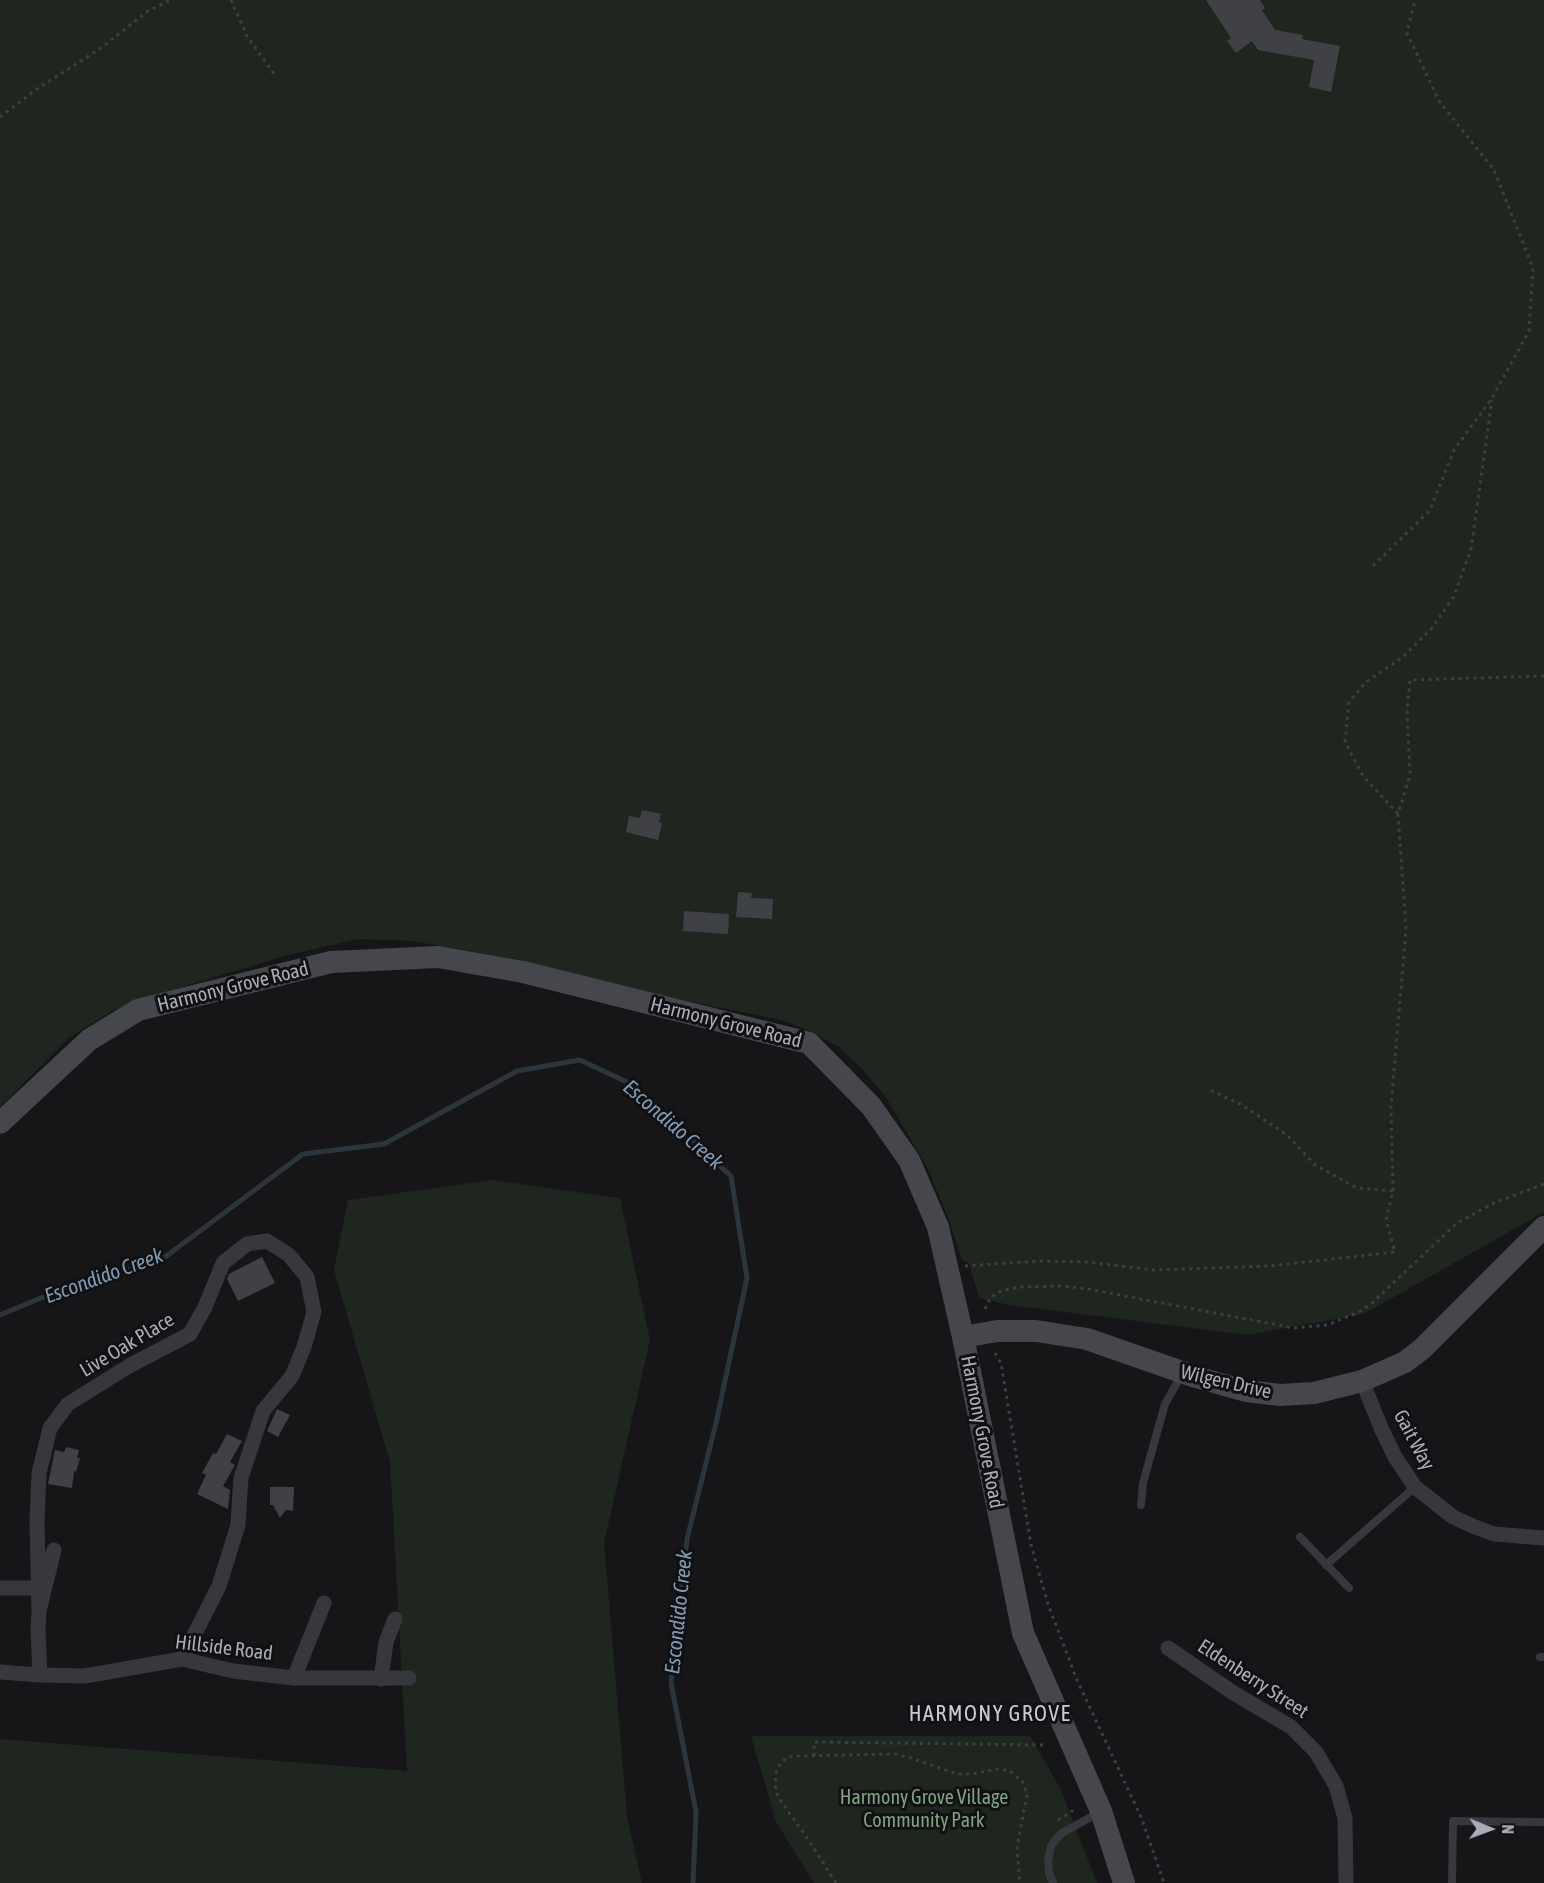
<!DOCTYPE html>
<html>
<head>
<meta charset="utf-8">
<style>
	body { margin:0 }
	#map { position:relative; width:1544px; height:1883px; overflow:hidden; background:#161618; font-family:"Asap Condensed",sans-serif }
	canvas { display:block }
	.north { position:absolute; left:1460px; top:1799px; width:60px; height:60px; -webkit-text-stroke:4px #111113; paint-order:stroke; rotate:91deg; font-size:16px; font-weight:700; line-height:24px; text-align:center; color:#a8adb8 }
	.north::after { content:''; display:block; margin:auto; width:21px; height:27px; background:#a8adb8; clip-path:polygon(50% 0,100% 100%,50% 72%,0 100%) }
</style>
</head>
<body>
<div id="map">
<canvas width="1544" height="1883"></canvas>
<div class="north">N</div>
</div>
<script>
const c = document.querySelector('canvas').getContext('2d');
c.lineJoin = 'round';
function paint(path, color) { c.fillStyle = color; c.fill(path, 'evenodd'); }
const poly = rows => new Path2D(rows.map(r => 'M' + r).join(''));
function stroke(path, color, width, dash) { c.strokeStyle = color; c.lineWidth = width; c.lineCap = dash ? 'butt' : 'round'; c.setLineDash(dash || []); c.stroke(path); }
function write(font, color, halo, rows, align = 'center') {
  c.font = font + ' "Asap Condensed",sans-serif'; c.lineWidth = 6; c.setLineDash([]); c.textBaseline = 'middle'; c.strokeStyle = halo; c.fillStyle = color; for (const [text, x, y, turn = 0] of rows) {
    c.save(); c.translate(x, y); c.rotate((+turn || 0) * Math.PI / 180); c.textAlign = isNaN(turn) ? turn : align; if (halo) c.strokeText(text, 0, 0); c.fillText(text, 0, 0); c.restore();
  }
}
paint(poly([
	[0,0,1544,0,1544,1212,1364,1314,1247,1335,1009,1305,979,1298,969,1263,962,1260,948,1217,926,1165,885,1096,863,1070,839,1047,809,1030,777,1019,686,1001,484,954,413,941,357,939,289,955,165,992,112,1011,70,1037,0,1107],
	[492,1180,620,1198,650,1340,604,1543,627,1817,642,1883,0,1883,0,1739,407,1771,390,1462,334,1270,348,1200],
	[751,1736,1030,1736,1060,1788,1097,1883,814,1883,776,1822]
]), '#1e261f');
stroke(poly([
	[0,1315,53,1293,161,1260,303,1154,384,1144,517,1071,580,1060,633,1085,731,1176,747,1278,716,1423,687,1539,671,1683,696,1812,693,1883]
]), '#2c353c', 5);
paint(poly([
	[1206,0,1260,0,1265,8,1262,10,1275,30,1303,35,1302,39,1340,46,1331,92,1309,87,1314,60,1258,50,1252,41,1236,53,1227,41,1231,38],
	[642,810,661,814,659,822,662,823,658,840,626,832,629,816,640,818],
	[738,892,752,893,751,898,773,899,772,919,736,917],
	[684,911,729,914,728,934,683,931],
	[262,1257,275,1283,238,1301,227,1279,229,1274],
	[277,1409,290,1415,278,1437,267,1431],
	[227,1434,242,1441,230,1462,235,1465,223,1486,230,1490,228,1509,197,1494,206,1475,202,1473,213,1453,216,1454],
	[66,1447,79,1450,77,1458,80,1458,76,1472,74,1471,72,1488,48,1484,55,1450,64,1452],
	[270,1487,294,1487,293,1511,286,1510,280,1518,273,1505,270,1505]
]), '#404145');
stroke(poly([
	[231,0,247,36,274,74],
	[0,117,37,89,101,48,148,11,170,0],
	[1373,566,1430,510,1454,450,1492,398,1529,331,1533,268,1494,170,1439,101,1407,33,1415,0],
	[1398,814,1363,776,1345,742,1349,702,1366,682,1403,657,1432,628,1454,596,1471,549,1492,400],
	[1393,1191,1391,1106,1406,930,1398,814,1410,775,1407,712,1410,680,1544,676],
	[965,1266,1040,1261,1087,1262,1153,1270,1269,1266,1395,1252,1386,1220,1393,1191,1357,1188,1315,1165,1287,1135,1242,1105,1208,1089],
	[985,1309,990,1298,1001,1291,1019,1287,1063,1286,1088,1289,1294,1328,1327,1325,1359,1312,1371,1304,1457,1223,1494,1203,1544,1184],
	[995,1353,1001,1363,1031,1545,1048,1604,1077,1680,1141,1817,1164,1883],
	[814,1756,814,1742,1044,1745],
	[1058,1820,1074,1810],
	[836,1883,808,1839,778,1797,775,1785,776,1773,779,1766,786,1758,794,1756,894,1754,911,1758,957,1774,972,1774,997,1769,1010,1771,1023,1782,1027,1795,1017,1847,1020,1883]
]), '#3d3f44', 3, [3, 4.5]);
stroke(poly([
	[1141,1505,1143,1483,1165,1404,1182,1374],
	[1300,1537,1349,1588],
	[1326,1565,1415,1487],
	[1540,1657,1544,1657],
	[1053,1883,1049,1873,1048,1861,1051,1846,1056,1839,1062,1833,1100,1812],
	[1452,1883,1453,1821,1544,1822]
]), '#37383d', 8);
stroke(poly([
	[1362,1381,1382,1430,1395,1457,1415,1487,1453,1517,1475,1527,1494,1534,1544,1538],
	[0,1588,38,1588],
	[39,1611,37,1521,39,1473,50,1428,68,1404,129,1366,190,1334,205,1307,223,1263,247,1244,267,1241,289,1255,307,1277,314,1312,304,1347,292,1376,263,1411,241,1478,238,1525,219,1586,182,1659],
	[1168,1648,1232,1692,1291,1727,1316,1752,1336,1786,1345,1818,1346,1883],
	[0,1672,40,1675,85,1676,182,1659,233,1671,294,1678,409,1678],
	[40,1675,38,1629,39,1611,54,1550],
	[294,1678,324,1603],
	[381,1679,386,1642,395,1619]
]), '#37383d', 15);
stroke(poly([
	[0,1123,89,1040,138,1010,331,962,438,957,523,972,809,1043,871,1106,909,1160,938,1227,963,1337,1023,1633,1101,1811,1124,1883],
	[963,1337,997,1331,1036,1331,1087,1339,1196,1377,1246,1391,1280,1395,1314,1393,1362,1381,1405,1362,1422,1349,1544,1227]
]), '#45474d', 22);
write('20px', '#a8adb8', '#111113', [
	["Harmony Grove Road",233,987,-14],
	["Harmony Grove Road",726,1023,14],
	["Live Oak Place",127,1345,-31],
	["Wilgen Drive",1226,1382,13],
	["Harmony Grove Road",982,1432,79],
	["Gait Way",1414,1440,62],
	["Hillside Road",224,1648,7],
	["Eldenberry Street",1253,1679,33]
]);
write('20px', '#7fa381', '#111113', [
	["Harmony Grove Village",924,1798],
	["Community Park",924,1821]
]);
write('italic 21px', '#7f9bb3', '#111113', [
	["Escondido Creek",673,1125,41],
	["Escondido Creek",104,1276,-20],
	["Escondido Creek",679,1612,-84]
]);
c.letterSpacing = '1.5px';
write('22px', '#c9ccd4', '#111113', [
	["HARMONY GROVE",990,1714]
]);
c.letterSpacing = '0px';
</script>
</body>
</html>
